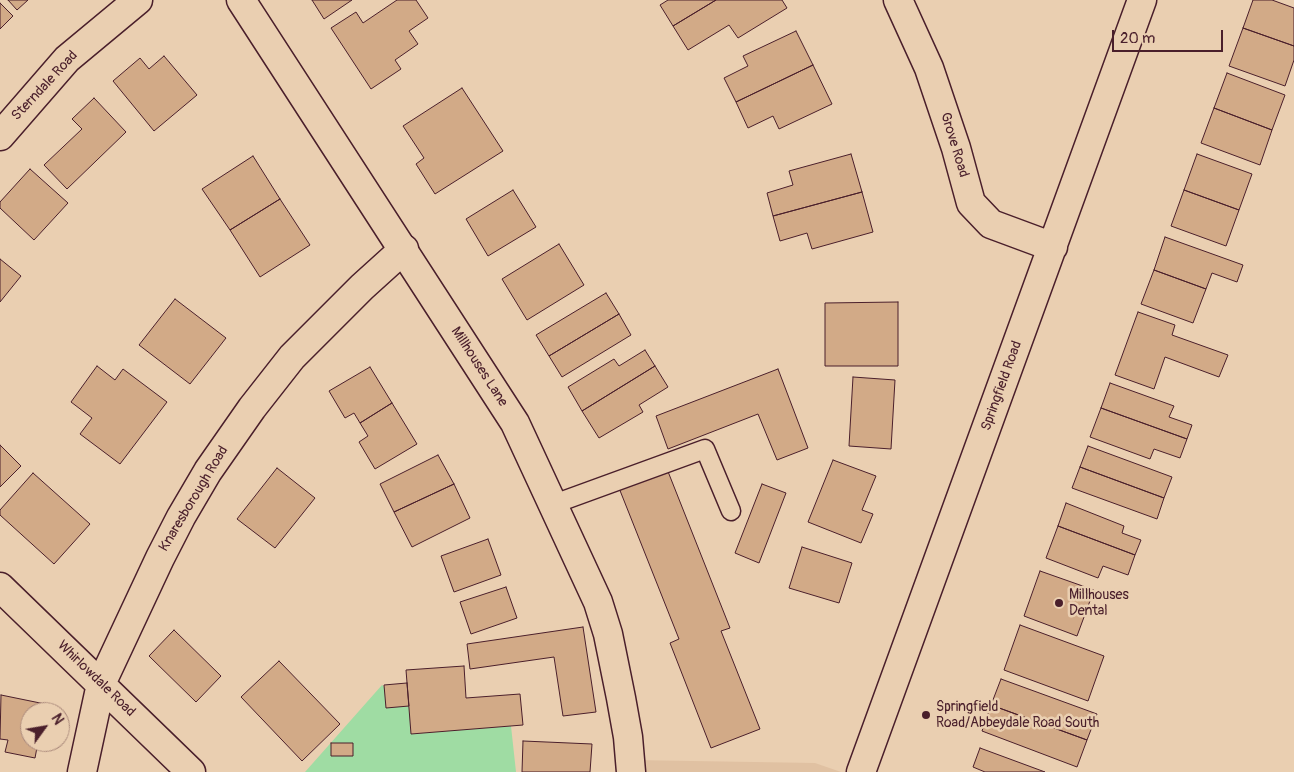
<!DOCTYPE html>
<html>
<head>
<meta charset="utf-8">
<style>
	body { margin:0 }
	#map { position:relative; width:1294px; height:772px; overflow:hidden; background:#eacfb1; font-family:Pangolin,sans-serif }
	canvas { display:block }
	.north { position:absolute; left:20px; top:702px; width:50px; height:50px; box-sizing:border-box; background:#eacfb1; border:1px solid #aa897b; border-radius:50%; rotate:58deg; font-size:14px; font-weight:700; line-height:20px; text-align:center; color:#4a1f2b }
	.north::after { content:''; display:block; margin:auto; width:18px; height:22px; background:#4a1f2b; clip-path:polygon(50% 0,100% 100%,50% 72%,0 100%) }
	.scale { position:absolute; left:1112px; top:30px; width:111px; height:22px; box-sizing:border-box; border:2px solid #4a1f2b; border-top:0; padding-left:6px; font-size:15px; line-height:18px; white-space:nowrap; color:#4a1f2b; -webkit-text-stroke:4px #eacfb1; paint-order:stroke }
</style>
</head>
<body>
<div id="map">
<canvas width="1294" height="772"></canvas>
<div class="north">N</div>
<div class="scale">20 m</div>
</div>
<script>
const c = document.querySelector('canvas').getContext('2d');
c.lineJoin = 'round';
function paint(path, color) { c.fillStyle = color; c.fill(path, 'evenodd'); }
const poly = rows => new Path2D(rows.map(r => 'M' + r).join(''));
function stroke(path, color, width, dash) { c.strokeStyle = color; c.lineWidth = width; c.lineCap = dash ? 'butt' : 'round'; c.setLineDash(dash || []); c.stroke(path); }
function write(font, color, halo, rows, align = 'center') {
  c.font = font + ' Pangolin,sans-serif'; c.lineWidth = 5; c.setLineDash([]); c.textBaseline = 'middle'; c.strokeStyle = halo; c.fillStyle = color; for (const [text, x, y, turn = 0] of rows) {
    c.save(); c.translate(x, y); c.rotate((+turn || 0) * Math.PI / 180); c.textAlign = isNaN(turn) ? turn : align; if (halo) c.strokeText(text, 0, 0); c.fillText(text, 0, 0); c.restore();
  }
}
paint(poly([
	[631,760,815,763,841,772,631,772]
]), '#e0c1a2');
paint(poly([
	[382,685,409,706,412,734,511,726,516,772,305,772]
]), '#9fdca3');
const building = poly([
	[8,0,28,0,17,10,8,0],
	[312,0,352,0,324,19,312,0],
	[397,0,416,0,428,18,409,31,418,44,395,60,401,69,371,89,331,28,356,12,363,23,397,0],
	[668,0,716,0,673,26,660,5,668,0],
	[716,0,782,0,787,8,738,38,729,25,688,50,673,26,716,0],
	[1253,0,1272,0,1294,8,1294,46,1243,28,1253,0],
	[0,3,13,16,0,29,0,3],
	[1243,28,1294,46,1294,60,1285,86,1229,66,1243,28],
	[796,31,813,65,736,102,724,78,748,66,743,56,796,31],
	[164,56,197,95,154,131,113,81,140,58,149,69,164,56],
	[813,65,832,104,779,129,773,116,748,128,736,102,813,65],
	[1227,73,1285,95,1272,130,1214,108,1227,73],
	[462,88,503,151,435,194,416,164,424,158,403,126,462,88],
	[94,98,126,132,67,189,44,165,82,129,72,119,94,98],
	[1214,108,1272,130,1260,165,1201,143,1214,108],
	[851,154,862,192,773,216,767,193,793,185,789,171,851,154],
	[1197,154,1252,174,1239,210,1184,190,1197,154],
	[253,156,280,199,230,230,202,189,253,156],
	[30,169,68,203,34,240,0,208,0,202,30,169],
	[513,190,536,227,488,256,466,219,513,190],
	[1184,190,1239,210,1226,246,1171,226,1184,190],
	[862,192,873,232,812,249,807,233,780,241,773,216,862,192],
	[280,199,310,245,260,277,230,230,280,199],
	[1165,237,1243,265,1237,282,1212,273,1206,289,1154,270,1165,237],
	[559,244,584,285,527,320,502,279,559,244],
	[0,259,21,276,0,302,0,259],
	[1154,270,1206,289,1193,323,1141,304,1154,270],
	[606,293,619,314,549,356,536,335,606,293],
	[175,299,226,338,190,384,139,345,175,299],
	[898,302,898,366,825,366,825,303,898,302],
	[1138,312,1175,325,1172,335,1228,355,1219,377,1165,357,1154,389,1115,375,1138,312],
	[619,314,631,335,562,377,549,356,619,314],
	[645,350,655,366,582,411,568,387,614,359,619,366,645,350],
	[97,366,115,380,123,369,167,402,120,464,80,434,92,418,71,402,97,366],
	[655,366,668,387,639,405,643,412,599,438,582,411,655,366],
	[370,367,392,403,360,423,354,413,345,418,329,391,370,367],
	[778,369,808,448,777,460,758,414,668,449,656,416,778,369],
	[853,377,895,380,891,449,849,446,853,377],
	[1110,383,1174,406,1169,417,1192,425,1187,439,1101,408,1110,383],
	[392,403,417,444,375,469,359,442,368,436,360,423,392,403],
	[1101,408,1187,439,1180,458,1154,449,1150,459,1090,437,1101,408],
	[0,445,21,466,0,487,0,445],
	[1088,446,1172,477,1164,498,1080,467,1088,446],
	[438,455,454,484,394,512,380,484,438,455],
	[833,460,876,476,862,510,873,514,861,543,808,522,833,460],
	[1080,467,1164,498,1157,519,1072,488,1080,467],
	[277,468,315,498,275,548,237,519,277,468],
	[667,469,730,628,721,631,760,729,711,748,670,643,679,639,619,488,667,469],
	[33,473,90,524,54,564,0,515,0,510,33,473],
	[454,484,470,518,412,547,394,512,454,484],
	[762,484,786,493,759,563,735,553,762,484],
	[1066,503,1124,526,1122,533,1141,540,1135,555,1058,526,1066,503],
	[1058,526,1135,555,1128,575,1103,566,1098,578,1046,558,1058,526],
	[488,539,501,575,454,592,441,556,488,539],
	[802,547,852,563,839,603,789,588,802,547],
	[1040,571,1094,590,1077,636,1024,616,1040,571],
	[506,587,517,618,471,634,460,602,506,587],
	[1020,625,1104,656,1088,701,1004,670,1020,625],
	[583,627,596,712,563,716,554,657,470,669,467,644,583,627],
	[174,630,221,676,196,702,149,656,174,630],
	[279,661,340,724,302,761,241,697,279,661],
	[464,666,466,698,520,694,523,725,411,734,406,670,464,666],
	[1001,679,1097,714,1087,740,991,705,1001,679],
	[407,683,409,706,386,708,384,685,407,683],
	[1,695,45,704,44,712,30,712,30,742,38,742,35,758,5,752,8,740,0,739,1,695],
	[991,705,1087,740,1077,767,982,731,991,705],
	[523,741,592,744,590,772,522,772,523,741],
	[331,743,353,743,353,756,331,756,331,743],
	[980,748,1045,772,985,772,973,767,980,748]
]);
paint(building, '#d2aa87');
stroke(building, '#4a1f2b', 1);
const lane = poly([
	[554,504,705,449,731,511]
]);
const street = poly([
	[898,0,929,68,956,148,971,203,991,224,1053,247],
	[0,136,67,59,138,0],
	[0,587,191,772],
	[82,772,101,684,160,558,181,517,208,471,252,408,292,357,362,287,404,249],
	[861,772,1142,0]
]);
const secondary = poly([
	[241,0,515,423,598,602,608,634,621,698,628,737,631,772]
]);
stroke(lane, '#4a1f2b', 21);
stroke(street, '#4a1f2b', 31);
stroke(secondary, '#4a1f2b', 31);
stroke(lane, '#eacfb1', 18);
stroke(street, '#eacfb1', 28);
stroke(secondary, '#eacfb1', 28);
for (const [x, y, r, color] of [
	[1059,603,5,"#4a1f2b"],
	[926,715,5,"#4a1f2b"]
]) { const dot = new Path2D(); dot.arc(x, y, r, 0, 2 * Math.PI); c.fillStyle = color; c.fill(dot); stroke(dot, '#eacfb1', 2); }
write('14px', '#4a1f2b', '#eacfb1', [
	["Sterndale Road",45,86,-47],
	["Grove Road",954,145,73],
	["Millhouses Lane",479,367,57],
	["Springfield Road",1002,386,-70],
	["Knaresborough Road",194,499,-59],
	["Whirlowdale Road",96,679,44]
]);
write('14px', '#4a1f2b', '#eacfb1', [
	["Millhouses",1069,595],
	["Dental",1069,611],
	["Springfield",936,707],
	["Road/Abbeydale Road South",936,723]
], 'left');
</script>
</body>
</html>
